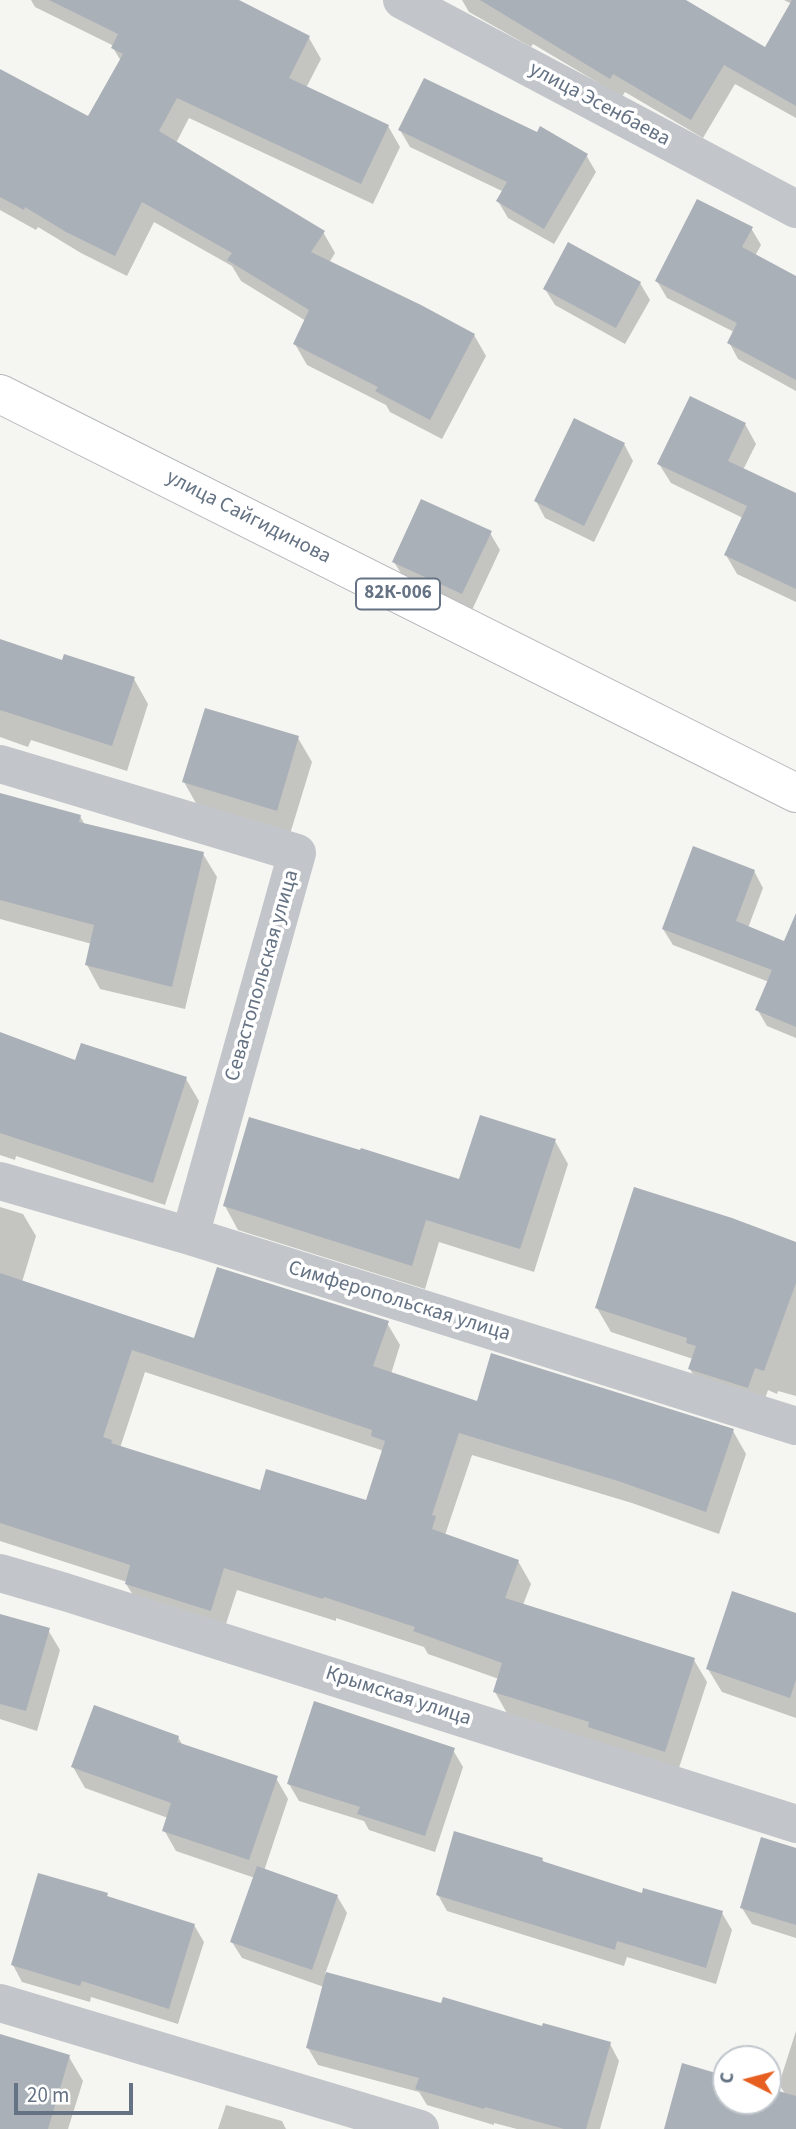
<!DOCTYPE html>
<html>
<head>
<meta charset="utf-8">
<style>
	body { margin:0 }
	#map { position:relative; width:796px; height:2129px; overflow:hidden; background:#f5f5f1; font-family:"Source Sans 3",sans-serif }
	canvas { display:block }
	.north { position:absolute; left:712px; top:2045px; width:70px; height:70px; box-sizing:border-box; background:#fff; border:2px solid #c1c7cd; border-radius:50%; rotate:276deg; font-size:19px; font-weight:700; line-height:28px; text-align:center; color:#647283 }
	.north::after { content:''; display:block; margin:auto; width:24px; height:32px; background:#e75f20; clip-path:polygon(50% 0,100% 100%,50% 72%,0 100%) }
	.scale { position:absolute; left:14px; top:2083px; width:119px; height:32px; box-sizing:border-box; border:4px solid #647283; border-top:0; padding-left:9px; font-size:21px; line-height:24px; white-space:nowrap; color:#647283; -webkit-text-stroke:5px #fff; paint-order:stroke }
</style>
</head>
<body>
<div id="map">
<canvas width="796" height="2129"></canvas>
<div class="north">С</div>
<div class="scale">20 m</div>
</div>
<script>
const c = document.querySelector('canvas').getContext('2d');
c.lineJoin = 'round';
function paint(path, color) { c.fillStyle = color; c.fill(path, 'evenodd'); }
const poly = rows => new Path2D(rows.map(r => 'M' + r).join(''));
function stroke(path, color, width, dash) { c.strokeStyle = color; c.lineWidth = width; c.lineCap = dash ? 'butt' : 'round'; c.setLineDash(dash || []); c.stroke(path); }
function write(font, color, halo, rows, align = 'center') {
  c.font = font + ' "Source Sans 3",sans-serif'; c.lineWidth = 7; c.setLineDash([]); c.textBaseline = 'middle'; c.strokeStyle = halo; c.fillStyle = color; for (const [text, x, y, turn = 0] of rows) {
    c.save(); c.translate(x, y); c.rotate((+turn || 0) * Math.PI / 180); c.textAlign = isNaN(turn) ? turn : align; if (halo) c.strokeText(text, 0, 0); c.fillText(text, 0, 0); c.restore();
  }
}
paint(poly([
	[31,0,235,0,309,38,321,59,306,88,388,126,400,147,373,204,189,118,176,143,323,232,335,253,329,263,474,335,486,356,442,439,390,412,386,405,307,365,295,344,306,321,241,281,232,266,154,222,127,276,81,253,38,227,36,230,0,210,0,79,89,119,121,61,113,48,114,46,35,7],
	[462,0,675,0,766,50,792,4,784,0,796,0,796,118,735,84,703,138,625,92,622,97,533,44,531,47,469,12],
	[400,130,586,155,596,172,554,244,508,218,498,201,504,192,410,147],
	[751,228,761,245,755,256,796,278,796,391,738,359,729,342,734,332,667,298,657,281],
	[640,283,650,300,625,344,555,305,545,289],
	[745,424,756,444,743,470,796,495,796,602,737,574,726,555,743,518,671,483,659,464],
	[624,444,633,461,594,542,545,518,536,501],
	[490,533,500,550,472,610,404,578,394,562],
	[0,641,63,662,134,679,148,704,127,771,31,740,28,747,0,737],
	[298,738,312,762,290,834,197,805,184,782],
	[0,796,80,816,85,825,203,854,217,877,185,1009,100,989,87,965,92,944,0,919],
	[754,871,763,888,748,928,796,948,796,1038,767,1026,757,1009,769,982,673,945,663,929],
	[0,1034,76,1062,186,1079,199,1101,165,1205,16,1156,15,1160,0,1155],
	[555,1141,568,1164,534,1272,439,1242,425,1289,238,1230,225,1206,460,1182],
	[0,1207,23,1214,36,1236,22,1282,195,1340,387,1323,400,1345,391,1374,478,1403,733,1431,746,1454,719,1534,632,1503,472,1455,445,1535,518,1561,531,1584,523,1605,694,1660,707,1682,677,1774,508,1715,495,1692,499,1679,428,1654,424,1647,336,1618,336,1621,237,1590,223,1633,140,1606,126,1584,127,1582,0,1541],
	[145,1372,381,1450,383,1453,367,1503,261,1492,120,1448],
	[796,1244,796,1396,778,1391,777,1394,768,1390,761,1411,703,1393,690,1369,693,1359,611,1332,597,1308],
	[0,1615,48,1630,60,1650,37,1731,0,1719],
	[796,1615,796,1718,722,1692,708,1669],
	[178,1737,183,1746,276,1778,288,1799,264,1871,337,1896,347,1913,325,1974,442,2005,610,2044,619,2061,600,2129,517,2129,494,2123,494,2125,427,2105,419,2092,318,2065,308,2048,324,1987,242,1958,232,1942,255,1878,176,1851,164,1830,168,1818,85,1788,73,1767],
	[453,1750,463,1767,435,1852,369,1830,364,1821,299,1801,289,1784],
	[796,1849,796,1938,752,1924,742,1908],
	[542,1859,545,1864,643,1895,722,1913,732,1930,716,1984,627,1957,624,1966,447,1911,438,1895],
	[107,1895,109,1899,194,1925,204,1942,178,2024,91,1997,90,2002,22,1982,13,1965],
	[796,2031,796,2108,793,2107,779,2084],
	[0,2035,69,2057,83,2081,68,2129,0,2129],
	[226,2105,282,2121,286,2129,218,2129]
]), '#0003');
paint(poly([
	[49,0,239,0,310,36,289,78,389,125,361,184,177,98,159,131,325,231,311,252,421,305,475,334,430,420,375,391,378,387,293,344,309,310,227,260,232,253,142,202,115,256,66,232,25,207,24,210,0,197,0,69,88,116,123,54,111,48,118,34],
	[480,0,686,0,765,47,792,0,796,0,796,106,724,65,691,120,613,74,610,79],
	[424,78,537,132,540,126,588,154,544,229,496,201,507,182,398,130],
	[697,199,753,227,742,247,796,276,796,380,727,343,737,323,655,281],
	[568,242,641,282,616,328,543,289],
	[690,396,746,423,728,461,796,493,796,589,724,555,747,506,657,464],
	[574,418,625,443,584,526,534,501],
	[421,499,492,531,462,594,392,562],
	[0,639,62,660,64,654,135,677,112,746,0,710],
	[205,708,299,736,277,811,182,782],
	[0,793,81,815,79,822,204,852,172,987,85,965,94,925,0,900],
	[693,846,755,870,736,921,784,941,796,913,796,1027,755,1010,772,970,662,929],
	[0,1032,75,1060,81,1043,187,1077,153,1183,0,1133],
	[480,1115,556,1139,520,1249,426,1220,412,1266,223,1206,249,1117,360,1150,361,1148,459,1179],
	[634,1187,732,1218,796,1242,796,1283,764,1371,755,1368,748,1388,688,1369,696,1346,686,1343,687,1338,595,1308],
	[217,1267,389,1321,373,1366,477,1401,491,1353,734,1429,706,1512,618,1481,459,1433,432,1515,436,1516,432,1529,519,1560,505,1598,695,1658,665,1752,588,1727,589,1722,493,1692,502,1663,413,1631,415,1627,324,1597,323,1599,224,1568,211,1611,125,1584,130,1565,0,1523,0,1273,194,1338],
	[132,1350,372,1430,371,1436,385,1441,366,1500,266,1469,260,1490,111,1443,112,1440,103,1437],
	[732,1591,796,1613,796,1680,790,1698,706,1669],
	[0,1614,50,1628,26,1711,0,1704],
	[314,1701,455,1748,425,1836,357,1814,360,1807,287,1784],
	[94,1705,179,1736,177,1742,278,1776,249,1860,162,1831,171,1803,71,1767],
	[454,1831,543,1858,542,1861,642,1893,643,1888,723,1911,706,1968,617,1941,615,1950,436,1895],
	[761,1837,796,1848,796,1925,740,1908],
	[257,1866,338,1895,312,1970,230,1942],
	[38,1873,108,1893,107,1896,195,1924,169,2009,82,1981,80,1986,11,1965],
	[326,1972,441,2003,443,1997,542,2026,543,2023,611,2042,586,2129,564,2129,485,2107,484,2109,415,2089,419,2078,306,2048],
	[0,2034,70,2055,48,2129,0,2129],
	[682,2063,726,2076,726,2101,768,2101,768,2088,796,2096,796,2129,664,2129]
]), '#aab0b7');
const major = poly([
	[0,394,796,793]
]);
stroke(major, '#b5b9bd', 40);
stroke(poly([
	[402,0,796,209],
	[0,764,297,853,190,1236],
	[0,1181,190,1236,796,1426],
	[0,1573,65,1592,796,1824],
	[0,2003,420,2129]
]), '#c2c5c9', 38);
stroke(major, '#fff', 38);
for (const [x, y, w] of [
	[398,594,84]
]) { const box = new Path2D(); box.roundRect(x - w / 2, y - 15.5, w, 31, 5); c.fillStyle = '#fff'; c.fill(box); stroke(box, '#647283', 2); }
write('bold 19px', '#647283', null, [
	["82К-006",398,594]
]);
write('21px', '#647283', '#fff', [
	["улица Эсенбаева",599,105,28],
	["улица Сайгидинова",248,518,27],
	["Севастопольская улица",263,976,-74],
	["Симферопольская улица",399,1302,17],
	["Крымская улица",398,1697,18]
]);
</script>
</body>
</html>
